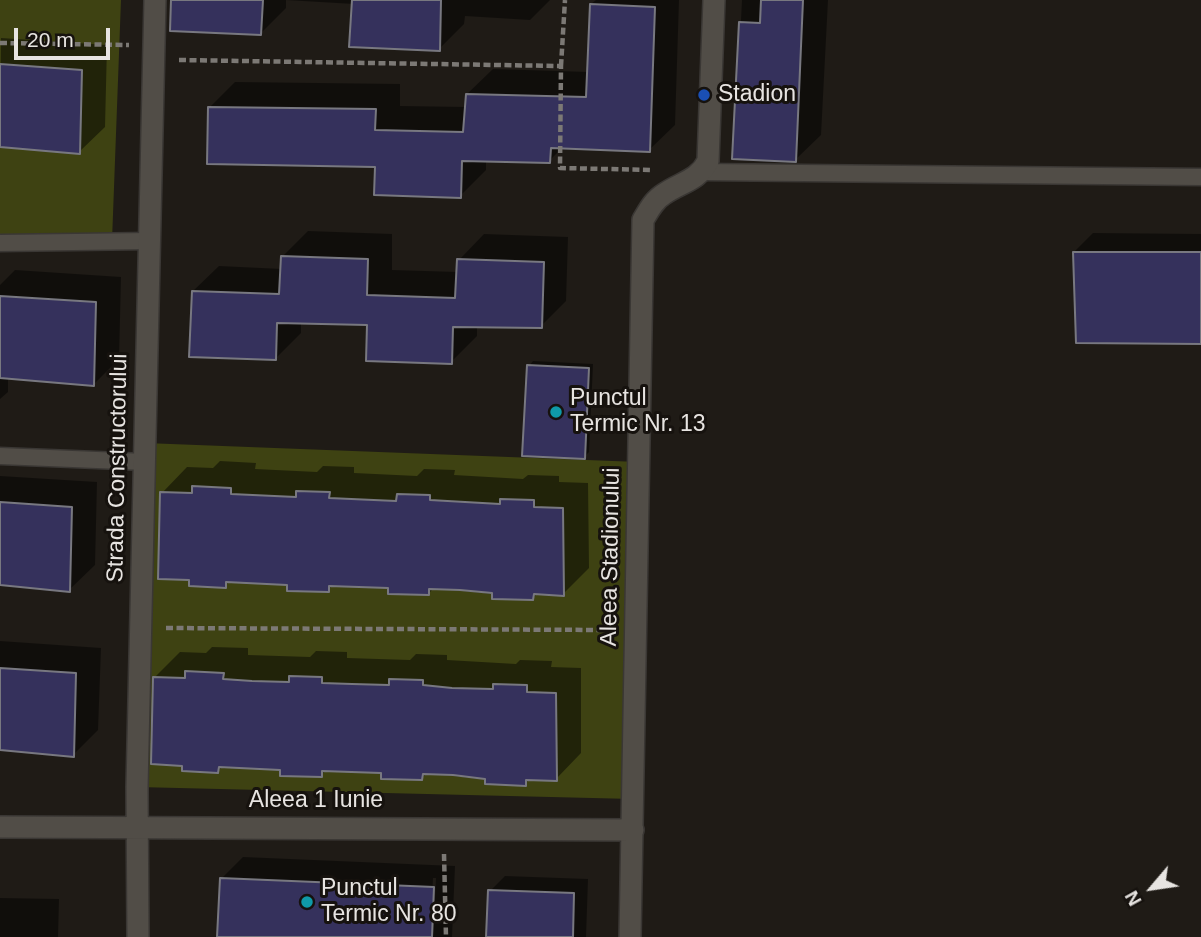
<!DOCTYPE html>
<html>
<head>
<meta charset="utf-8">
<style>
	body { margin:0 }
	#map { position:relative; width:1201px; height:937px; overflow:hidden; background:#1f1b16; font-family:Arial,sans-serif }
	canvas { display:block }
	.north { position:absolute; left:1117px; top:853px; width:70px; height:70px; -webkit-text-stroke:5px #16120e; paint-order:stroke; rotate:241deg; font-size:19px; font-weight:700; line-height:28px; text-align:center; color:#e7e4e1 }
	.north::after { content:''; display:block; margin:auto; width:24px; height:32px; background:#e7e4e1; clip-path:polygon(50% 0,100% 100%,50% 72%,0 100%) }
	.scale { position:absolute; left:14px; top:28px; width:96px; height:32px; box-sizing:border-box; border:4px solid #e7e4e1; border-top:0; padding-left:9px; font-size:21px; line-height:24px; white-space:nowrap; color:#e7e4e1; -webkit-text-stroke:5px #16120e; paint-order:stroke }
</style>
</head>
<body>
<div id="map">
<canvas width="1201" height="937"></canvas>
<div class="north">N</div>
<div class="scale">20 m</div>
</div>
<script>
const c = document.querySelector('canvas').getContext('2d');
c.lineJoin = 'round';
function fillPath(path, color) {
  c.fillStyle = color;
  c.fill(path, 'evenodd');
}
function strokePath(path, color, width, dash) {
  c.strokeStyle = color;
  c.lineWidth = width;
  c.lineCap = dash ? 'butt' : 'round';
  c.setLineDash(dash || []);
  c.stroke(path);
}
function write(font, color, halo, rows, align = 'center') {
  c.font = font + ' Arial,sans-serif';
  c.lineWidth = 6;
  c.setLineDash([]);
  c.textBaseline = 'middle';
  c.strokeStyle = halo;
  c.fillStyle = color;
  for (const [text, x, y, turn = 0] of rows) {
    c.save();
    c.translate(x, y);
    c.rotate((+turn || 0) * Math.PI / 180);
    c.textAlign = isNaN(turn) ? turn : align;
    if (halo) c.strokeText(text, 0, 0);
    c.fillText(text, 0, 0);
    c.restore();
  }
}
fillPath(new Path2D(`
	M0 0H121L112 241 0 243Z
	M145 443 639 462 633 799 137 787Z`), '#3e4212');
fillPath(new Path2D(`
	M173 0H550L530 20 465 16 464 24 439 49 354 4 286 0V8L260 34Z
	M596 0H679L675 125 649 150 563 147 549 161 486 160V170L460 196 209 108 235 82 400 84V106L467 107V94L493 69 589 72 591 4Z
	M742 0H828L821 135 795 160 734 158Z
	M1 38 107 45 105 127 79 152 0 145Z
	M308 231 392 234V270L458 272 459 260 484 234 568 237 566 301 541 326 477 325V336L451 362 368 323 301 322V333L276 358 193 291 219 266 282 269 283 256Z
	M1093 233 1201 234V342L1074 252Z
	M15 270 121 277 119 359 93 385 8 377V392L0 399V285Z
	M533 361 593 364 589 452 584 457 529 366Z
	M220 461 256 463 255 469 317 472 323 466 354 467V473L417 476 424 469 455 470 454 475 523 479 528 475 559 476V482L588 483 589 568 563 594 538 593 533 598 434 588 429 593 390 586 334 584 328 590 289 583 231 580 225 586 162 493 187 467 213 468Z
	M0 476 97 482 95 565 69 590 0 584Z
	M0 641 101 648 98 730 73 755 0 749Z
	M212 647 248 648V655L310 657 316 651 347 652V658L410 660 416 654 447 655V660L516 664 520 660 552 661 551 667 581 668V753L556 779 531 778 525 784 427 773 422 778 383 772 327 770 321 775 282 769 223 766 218 771 154 678 180 652 206 653Z
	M243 857 455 866 452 937H433L436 878H433L430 937H219L221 879Z
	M505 876 588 879 586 937H488L490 891Z
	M0 898 59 899 58 937H0Z`), '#0007');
const building = new Path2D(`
	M171 0H263L261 35 170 31Z
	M352 0H441L440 51 349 47Z
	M761 0H803L796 162 732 159 739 22 760 23Z
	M590 4 655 7 650 152 551 148 550 163 462 161 461 198 374 195 375 167 207 164 208 107 376 109 375 130 463 132 466 94 586 97Z
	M0 64 82 70 80 154 0 147Z
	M1073 252H1201V344L1076 343Z
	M281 256 368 259 367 295 455 298 457 259 544 262 542 328 453 327 452 364 366 361 367 325 277 323 276 360 189 357 192 291 279 294Z
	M0 296 96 302 94 386 0 378Z
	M527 365 589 368 585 459 522 456Z
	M192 486 231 488V494L296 497V491L330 492 329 498 396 501 397 494 430 495V500L500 504V499L534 500V507L563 508 564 596 534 594 533 600 492 599V593L460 590 429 589V595L388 594V588L359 587 329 586V592L287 591V585L226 582V588L189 586V580L158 579 160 492 192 493Z
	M0 502 72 507 70 592 0 585Z
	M0 668 76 673 74 757 0 750Z
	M185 671 224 673 223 679 252 681 289 682V676L322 677V683L352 684 389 685V679L423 680V685L452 688 493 689V684L527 685V692L556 693 557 781 526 780V786L485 784V779L453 775 423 774 422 780 381 779V773L322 771V777L280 776V770L219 767 218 773 182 771V766L151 764 153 677 185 678Z
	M220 878 434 887 432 937H217Z
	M488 890 574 893 573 937H486Z`);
fillPath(building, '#35315c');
strokePath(building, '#787880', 2);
const service = new Path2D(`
	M703 172 1201 177
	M0 243 149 241
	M0 456 145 462`);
const minor = new Path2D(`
	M0 827 633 830
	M138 937 137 787 155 0
	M630 937 643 220C649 210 654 200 664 194 681 182 698 181 708 161L714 0`);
strokePath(service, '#3a3734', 19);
strokePath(minor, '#3a3734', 24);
strokePath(new Path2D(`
	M0 43 129 45
	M179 60 561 66 560 168 653 170
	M561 66 565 0
	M166 628 609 630
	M444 854 446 937`), '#7c7975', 4.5, [7, 3.5]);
strokePath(service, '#514d47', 16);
strokePath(minor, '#514d47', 21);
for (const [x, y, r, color] of [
	[704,95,7,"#1a4fb4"],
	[556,412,7,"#0f9aa8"],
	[307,902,7,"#0f9aa8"]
]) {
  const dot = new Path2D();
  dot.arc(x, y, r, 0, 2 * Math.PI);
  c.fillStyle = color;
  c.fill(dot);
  strokePath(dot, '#16120e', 2.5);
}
write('23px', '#e7e4e1', '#16120e', [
	["Stadion",718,95],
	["Punctul",570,399],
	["Termic Nr. 13",570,425],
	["Punctul",321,889],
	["Termic Nr. 80",321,915]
], 'left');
write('23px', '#e7e4e1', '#16120e', [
	["Strada Constructorului",118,468,-89],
	["Aleea Stadionului",611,557,-89],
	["Aleea 1 Iunie",316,801]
]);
</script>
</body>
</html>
